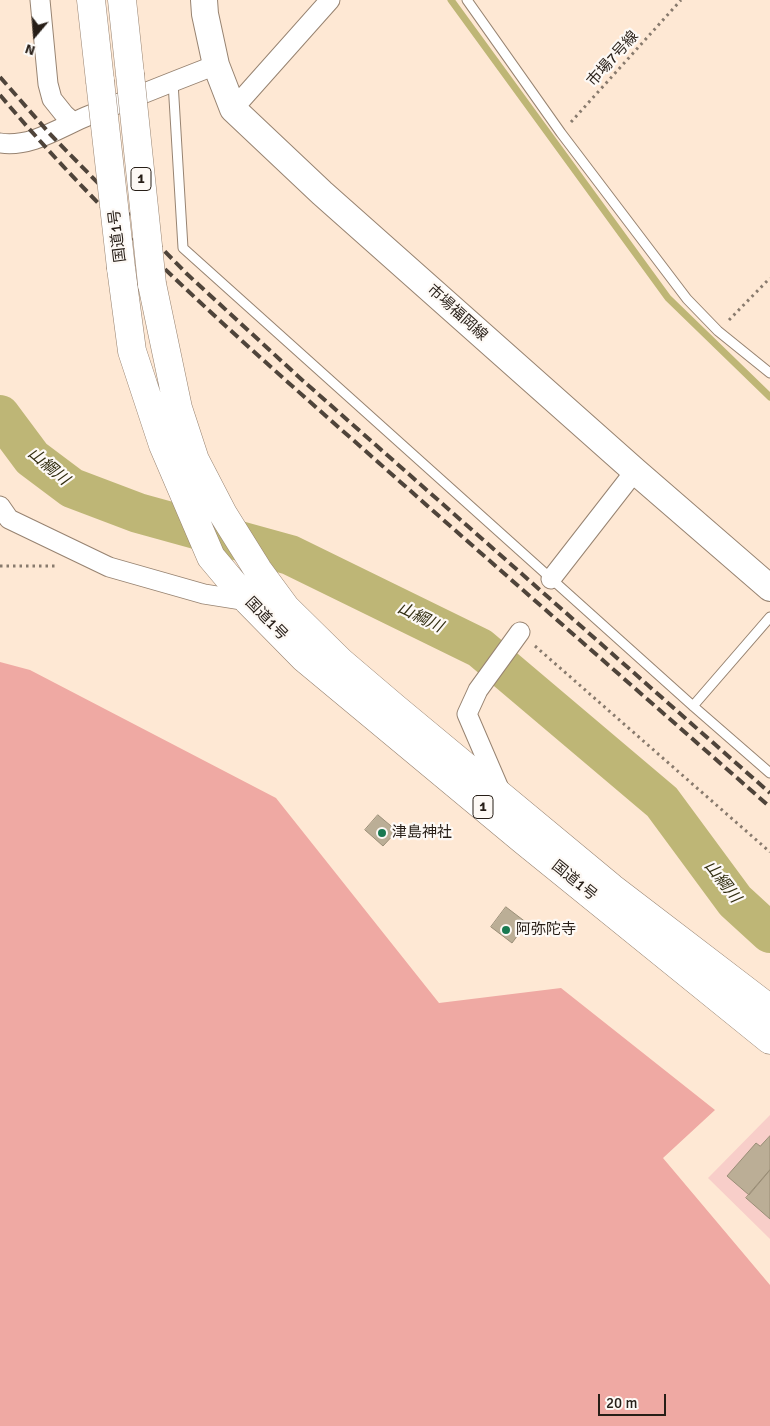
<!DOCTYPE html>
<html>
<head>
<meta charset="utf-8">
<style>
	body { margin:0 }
	#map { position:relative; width:770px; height:1426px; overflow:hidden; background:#fee8d4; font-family:Signika,sans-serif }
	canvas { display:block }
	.north { position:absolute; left:10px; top:10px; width:50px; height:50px; -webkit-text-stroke:4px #fdf9f5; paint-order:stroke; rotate:198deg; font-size:14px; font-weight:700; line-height:20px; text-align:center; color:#271e17 }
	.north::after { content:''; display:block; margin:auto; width:18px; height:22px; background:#271e17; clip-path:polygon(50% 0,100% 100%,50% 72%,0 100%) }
	.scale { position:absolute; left:598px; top:1394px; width:68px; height:22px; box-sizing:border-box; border:2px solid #271e17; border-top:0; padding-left:6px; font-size:15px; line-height:18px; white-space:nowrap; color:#271e17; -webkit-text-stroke:4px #fdf9f5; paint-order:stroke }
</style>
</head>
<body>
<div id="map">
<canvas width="770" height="1426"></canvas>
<div class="north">N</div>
<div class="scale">20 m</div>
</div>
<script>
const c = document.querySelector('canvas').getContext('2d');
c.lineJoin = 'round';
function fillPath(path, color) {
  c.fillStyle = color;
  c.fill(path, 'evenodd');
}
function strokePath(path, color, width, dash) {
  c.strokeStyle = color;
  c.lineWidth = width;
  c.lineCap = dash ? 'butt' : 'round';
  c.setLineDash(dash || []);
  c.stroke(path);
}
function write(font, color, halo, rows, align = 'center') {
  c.font = font + ' Signika,"Noto Sans JP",sans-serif';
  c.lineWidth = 4.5;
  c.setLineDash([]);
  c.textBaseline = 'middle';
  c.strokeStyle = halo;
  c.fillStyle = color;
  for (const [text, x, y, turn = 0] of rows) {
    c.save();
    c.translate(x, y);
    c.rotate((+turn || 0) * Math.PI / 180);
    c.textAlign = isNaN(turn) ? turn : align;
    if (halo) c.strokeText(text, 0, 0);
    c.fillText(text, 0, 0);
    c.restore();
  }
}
fillPath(new Path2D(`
	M770 1115V1239L708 1178Z`), '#f8cec9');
fillPath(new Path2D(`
	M0 662 30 670 276 798 439 1003 561 988 715 1110 663 1158 770 1285V1426H0Z`), '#efa9a3');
strokePath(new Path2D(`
	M451 0 668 298 770 397`), '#beb676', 7);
strokePath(new Path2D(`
	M0 415 32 458 72 488 138 513 290 555 480 648 662 802 735 901 770 933`), '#beb676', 40);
const building = new Path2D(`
	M378 815 397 831 383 846 365 830Z
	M506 907 527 923 512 943 491 927Z
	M770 1136V1170L749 1195 727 1176 756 1143 760 1146Z
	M770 1170V1219L746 1198Z`);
fillPath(building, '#bbae96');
strokePath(building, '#9a8e77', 1);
const lane = new Path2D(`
	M467 0 561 133 687 299 718 331 770 373
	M173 82 183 248 693 706 770 773
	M693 706 770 617`);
const street = new Path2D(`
	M40 0 48 84 52 99 64 114 73 122
	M233 109 330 0
	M0 143C32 148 62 126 90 115 132 98 174 81 216 65
	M0 506 9 519 109 567 204 594 248 601
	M551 579 635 471
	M501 793 467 714 478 690 520 632`);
const secondary = new Path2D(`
	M204 0 205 14 216 65 233 109 322 193 635 471 770 588`);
const highway = new Path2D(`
	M91 0 100 81
	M122 0 130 74
	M121 268 132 351 163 445 211 557 248 601 304 658 523 840 770 1040
	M152 284 178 408 195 460 223 514 258 570 286 608 341 662 395 708 612 888 770 1009`);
strokePath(lane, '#978371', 11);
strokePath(street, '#978371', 21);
strokePath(secondary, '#978371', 28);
strokePath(highway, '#978371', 29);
strokePath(new Path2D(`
	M571 122 681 0
	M729 320 770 278
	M0 566H58
	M535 646 770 852`), '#887a6d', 3, [2.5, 4]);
strokePath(lane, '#fff', 9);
strokePath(street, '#fff', 19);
strokePath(secondary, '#fff', 26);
strokePath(highway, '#fff', 28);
strokePath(new Path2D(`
	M0 77 50 134 187 274 301 379 770 793
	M0 95C111 227 241 341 370 455 503 573 637 690 770 807`), '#4f443a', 4, [10, 5]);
const highwayBridge = new Path2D(`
	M130 74 152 284
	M100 81 121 268`);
strokePath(highwayBridge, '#978371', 29, []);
strokePath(highwayBridge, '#fff', 28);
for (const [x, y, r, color] of [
	[382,833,5,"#187951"],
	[506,930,5,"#187951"]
]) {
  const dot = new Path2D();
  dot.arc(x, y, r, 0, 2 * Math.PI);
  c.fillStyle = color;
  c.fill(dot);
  strokePath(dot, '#fdf9f5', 2);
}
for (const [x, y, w] of [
	[141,179,20],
	[483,807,20]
]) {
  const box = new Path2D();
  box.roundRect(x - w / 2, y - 11.5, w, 23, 4);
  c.fillStyle = '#fdf9f5';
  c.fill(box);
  strokePath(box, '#271e17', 1);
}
write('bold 14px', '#271e17', null, [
	["1",141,179],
	["1",483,807]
]);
write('15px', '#271e17', '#fdf9f5', [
	["市場7号線",613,59,-48],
	["国道1号",118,236,-97],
	["市場福岡線",457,313,42],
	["国道1号",266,619,46],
	["国道1号",574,881,39]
]);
write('15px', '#271e17', '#fdf9f5', [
	["津島神社",392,833],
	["阿弥陀寺",516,930]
], 'left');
write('italic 16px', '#322e11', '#fdf9f5', [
	["山綱川",48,467,40],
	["山綱川",420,618,26],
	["山綱川",722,882,52]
]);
</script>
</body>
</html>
